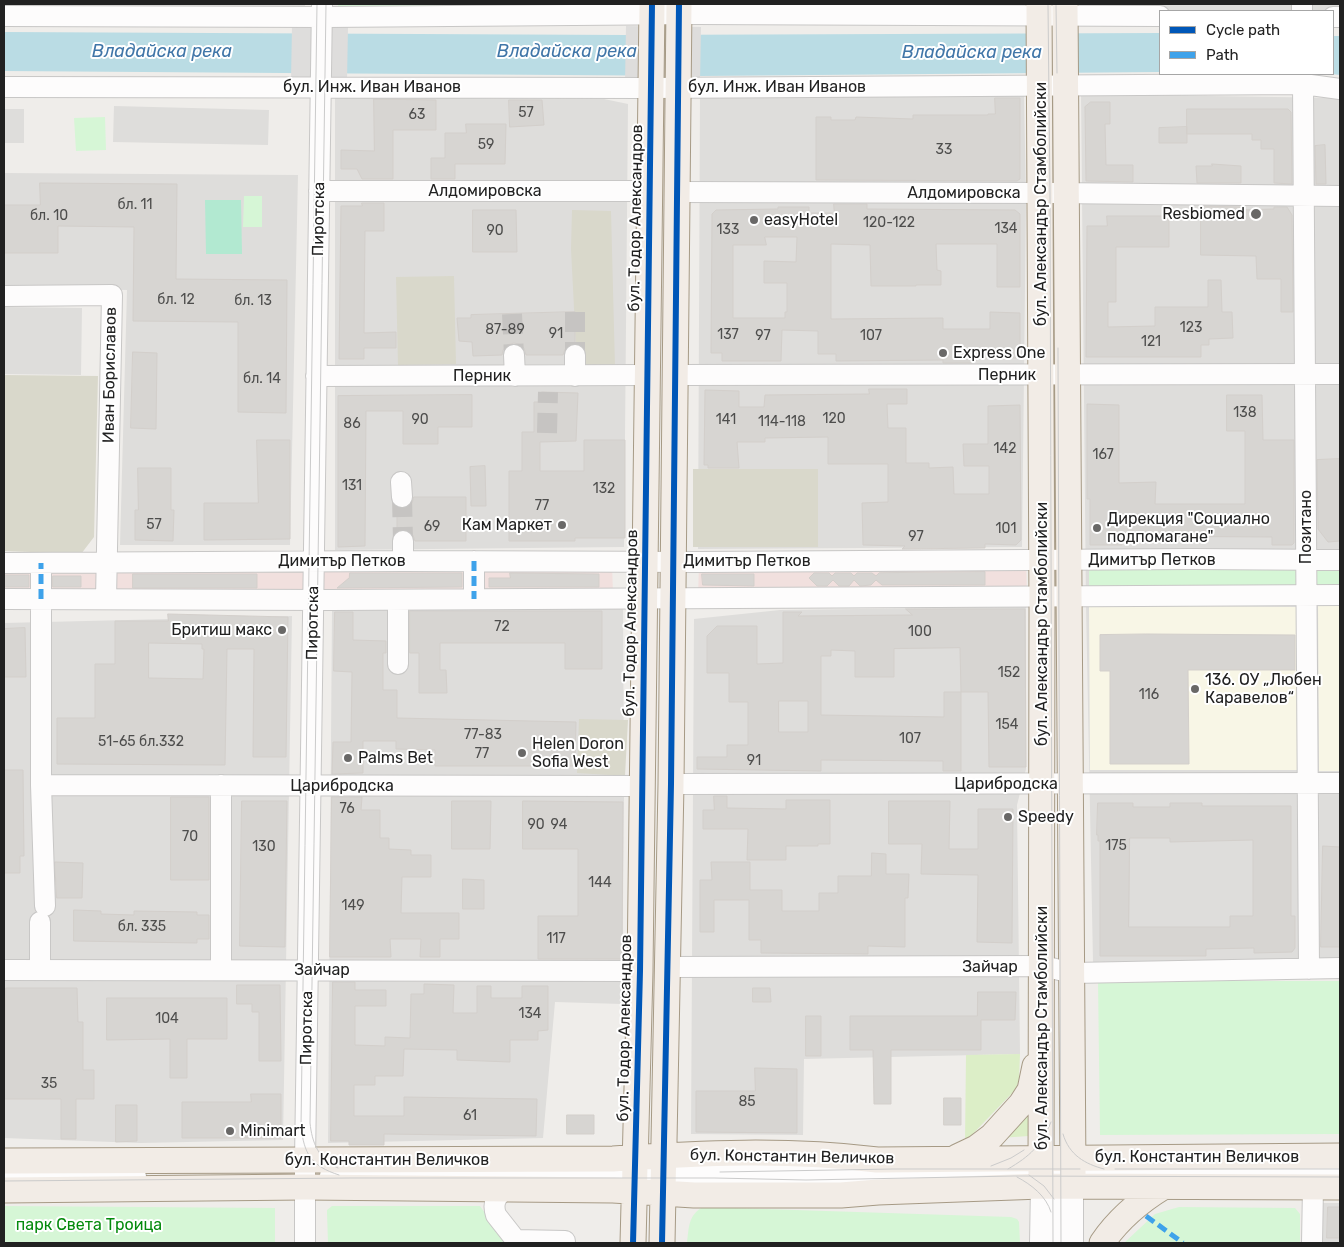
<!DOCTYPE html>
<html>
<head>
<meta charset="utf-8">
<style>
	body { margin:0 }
	#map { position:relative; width:1344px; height:1247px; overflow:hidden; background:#efedea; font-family:Rubik,sans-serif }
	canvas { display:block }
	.frame { position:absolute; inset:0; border:5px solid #212121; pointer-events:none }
	.legend { position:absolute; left:1159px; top:10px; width:175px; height:65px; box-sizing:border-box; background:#fff; border:1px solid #a6a6a6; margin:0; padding:6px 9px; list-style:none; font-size:15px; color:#212121 }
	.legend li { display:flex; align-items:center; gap:10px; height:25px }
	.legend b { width:25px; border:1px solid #a6a6a6 }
</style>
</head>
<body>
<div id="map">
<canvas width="1344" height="1247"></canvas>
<div class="frame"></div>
<ul class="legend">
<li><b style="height:6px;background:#0057b8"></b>Cycle path</li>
<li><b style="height:6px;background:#3ea2ea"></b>Path</li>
</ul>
</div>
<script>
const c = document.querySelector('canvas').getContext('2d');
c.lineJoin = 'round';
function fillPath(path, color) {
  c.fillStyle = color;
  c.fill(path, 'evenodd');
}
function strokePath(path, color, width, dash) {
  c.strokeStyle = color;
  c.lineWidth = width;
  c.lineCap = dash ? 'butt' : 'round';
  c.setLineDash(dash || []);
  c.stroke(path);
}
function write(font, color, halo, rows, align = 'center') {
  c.font = font + ' Rubik,sans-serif';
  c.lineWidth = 4;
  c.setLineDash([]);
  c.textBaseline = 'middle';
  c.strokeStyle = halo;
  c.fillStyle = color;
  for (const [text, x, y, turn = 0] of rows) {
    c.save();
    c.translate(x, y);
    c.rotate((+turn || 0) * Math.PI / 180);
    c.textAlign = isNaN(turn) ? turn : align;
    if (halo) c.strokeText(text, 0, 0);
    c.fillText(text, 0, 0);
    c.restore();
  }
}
fillPath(new Path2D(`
	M4 4H305V7H4Z
	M1074 4H1340V11L1087 12Z
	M700 94H1024L1026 200 1022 547 698 549Z
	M1081 94 1340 98V959L1093 962 1086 604Z
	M335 97 604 99 628 104 624 547 335 550Z
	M114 106 269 110 268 145 113 142Z
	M4 109H24V143H4Z
	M4 173 298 175 290 545H120L127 290 4 287Z
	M4 307 82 308 81 375 4 374Z
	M623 605 624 799 622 1004 555 1002 543 1138 328 1143 332 610Z
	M1026 607V769L1017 805 1020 1054 804 1059 803 1135 691 1134 694 619 780 610Z
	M292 616 283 1140 140 1143 4 1138V623Z
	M1319 1203H1340V1243H1319Z`), '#dedddb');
fillPath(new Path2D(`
	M1026 560 1027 597 698 599 699 562Z
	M612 564 613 594 4 596V567Z`), '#f1e0de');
fillPath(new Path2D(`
	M1318 604H1340V771H1319Z
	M1089 605 1299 607 1302 770H1090Z`), '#f8f6e6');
fillPath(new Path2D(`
	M572 210 611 211 615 367H577L571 249Z
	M454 276 456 364 398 365 396 277Z
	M4 375 98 376 94 537 81 554 4 551Z
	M693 469H818V547H693Z
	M579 719 628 720 625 776 577 773Z`), '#d9d8cb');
fillPath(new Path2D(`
	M1020 1054 1019 1080 1016 1089 965 1142 966 1055Z
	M1031 1102 1034 1130 1029 1136 999 1138Z`), '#dceec7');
fillPath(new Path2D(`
	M338 4H448V7L338 8Z
	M105 117 106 150 76 151 74 118Z
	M244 196H262V227H243Z
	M1089 560H1340V595L1089 596Z
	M1098 981H1340V1134L1100 1135Z
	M4 1206 275 1208V1243H4Z
	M332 1206H480L506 1243H328L327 1213V1210Z
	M703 1207 1011 1217 1017 1219 1019 1222 1020 1243H687C689 1228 688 1215 703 1207Z
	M1179 1207 1295 1208 1300 1214V1243H1124L1155 1214Z`), '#d6f6d6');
fillPath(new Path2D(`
	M205 200H241L242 254H206Z`), '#b2e9d1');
fillPath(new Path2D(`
	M4 32 626 35 1160 33V72L701 76 4 71Z
	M1333 36H1340V75L1331 74H1333Z`), '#badce4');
fillPath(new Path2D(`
	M292 26 348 27 347 81 291 80Z
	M626 26 701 27 700 84 625 83Z`), '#dedddc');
const building = new Path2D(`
	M995 98H1020V179L1017 181 816 180V117H831V120H855L856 117 913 119V115H988V114H995Z
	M374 99 436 100V130H393V179H362L357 169H341V150L374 151Z
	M509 100H542L544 125 510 127Z
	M1091 102H1110V124H1105L1106 165H1133V182L1086 181 1085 107Z
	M1187 109H1288L1291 112 1292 184 1274 183V149H1261V140H1252V134H1187Z
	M466 124H506L505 164H455V179H431V158H445V133H466Z
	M1187 127V143H1159V128Z
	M1325 145 1326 184H1316L1315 146Z
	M1212 164 1241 166V183H1197L1196 166H1212Z
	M40 183 177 184 176 279 287 280 286 413 238 412V322L133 321 134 227 58 226V253H4V205H40Z
	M362 203H384V231H365L364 333 396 332V348H364V359H339L341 206H362Z
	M834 204H867V209L1015 210 1020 214V287H997V244H936L937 270 941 271V285H916V286H871L870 245 831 244V319L943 318V329H990V312L1020 313V358H976V361H972V363H943V360L836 361V354H818V331L782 330 781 361H722V353H711L712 214 716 210 778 209V207H809V213H834ZM765 237H797L796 262 764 261V283H787V312H785V318H733V245H766Z
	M1201 206 1241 207V210L1274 209V207H1287L1292 215 1293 312H1281V279H1257L1256 256 1201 255Z
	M473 210H516L517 252H473Z
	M1107 216H1169V247H1116V302H1108V327L1155 326V307H1208V280H1221L1222 312H1232L1233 338 1209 339V345H1201V357H1086L1087 226H1107Z
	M575 312V343L570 345 565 349 563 355H526L524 348 519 344 514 343 507 345 503 350 502 355 473 356 472 342 459 341 457 318H471V315Z
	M133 352 157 353 156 429 131 428Z
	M869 389H907V404H887L888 428H906V463H929V468L953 467 954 494H989V466H964L963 444H988V406L1020 405 1021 540 1016 545 985 544V548L902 549 905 546 863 545 862 503 888 502V464H828V437L765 438V442H737L739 468H708V465H704L705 390 739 391V407H764L765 395 869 394Z
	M542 392 578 393 576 441 540 442V471H584V440H625V538H575V541H509V471H522V432H534V402H542Z
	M472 395V427H438V444H403V411H366L365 546 338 547V396Z
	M1227 395H1262L1263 440H1294V543L1292 545H1272V537L1122 536V545H1090V499H1087V404L1119 405V483L1156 482 1155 504H1245V431H1227Z
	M257 440H290V539L204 540V503H258Z
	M1340 459V541L1328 542 1318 529 1317 460Z
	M485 466 486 506H471L470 467Z
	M138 468H171V510H174L173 541 135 540V510H138Z
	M414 497H466V541H415L413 535 408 531 403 529 397 531V508L402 509 408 507 412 503Z
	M985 572V585H882L876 580 871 585 860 586 854 580 849 586H839L833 580 827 586H817L809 578 814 573H829L832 576 835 573H851L854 576 857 573H872L876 576 879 573Z
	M350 573H462V587L337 588 349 578Z
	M510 573 599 574V587H489V578H510Z
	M133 574H257V588H133Z
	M702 574H754V586L703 585Z
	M4 575H29V587H4Z
	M53 576H81V587H53Z
	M906 609H1025L1026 767H989L988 692H961V771H943V761L821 760V771L697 769V757H727V745H748V702H729V673H707V636L717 626H757V664L783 663V612H802L798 616 912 615ZM960 648 961 692H944V717L821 715V656H831V650L855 651V677H894V649ZM779 701H808V732H779Z
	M410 611H602V669H565V643H440V670H446L447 693H419V653H410Z
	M335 612H353V640L386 641V653H383V690H397V718L576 722 575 766H435V750L396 749V741H363V773L332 774 333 742H351L352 672 334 671Z
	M168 614 288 617 286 757H253L254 649H227L225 765 57 764V718H95V664H115V621H168ZM149 643 202 644V649H204L203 679 149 678Z
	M25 628 26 677H4V629Z
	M1146 634 1295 635V670H1188L1189 764H1110V671H1100V635Z
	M4 770H23L24 856H20V873H4Z
	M714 796H727V808L786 809V800H830V844H818V846H786V860H747L748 829H703V810H714Z
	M171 797H209V880H171Z
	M332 797H362L361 810H380V838H389V849L411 850V855H431V877H402L401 913H459V939H440V957H420L421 939H390L391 957H330Z
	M242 801H287L285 947 240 946Z
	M452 801H491L490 849H452Z
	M523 801 623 802 622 959H538V916H578V849H523Z
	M889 801H950L949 849H978V809H1013L1012 943 977 942 978 875 921 874 922 844H889Z
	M1098 803H1133V807H1170V803H1202V806H1291V916H1295V948L1292 952 1254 953V948L1206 949V956H1100V841H1098V835H1097ZM1130 838H1170V842L1253 840V916H1230V927H1129Z
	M1323 846 1340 847V947H1321Z
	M872 853 886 854V874H909L908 898H905V947L868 946V954L761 953V940H749V900H714V932H700V880H712L711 862H750V890H782V911H819V893H838V876H871Z
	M55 862 83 863 82 898H57Z
	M463 879 484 880V909H463Z
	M74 910 101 911V914L134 915V911L197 912V915H209V939H197V943L74 941Z
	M333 982H355V990H386V1006H355V1045L385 1046V1037L410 1038 411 994H424V984L454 985 453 1013H477V986H491V998H522V986H548V1030L538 1031V1040H510V1062L457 1060V1050L404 1049 403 1076H375V1085H354V1116H404V1097L537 1099 536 1136 384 1134V1145H349V1141H331Z
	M237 985H280L281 1061H259V1012H252V1004H237Z
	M6 988H77L78 1022H83V1070H94V1099H76V1139H61V1099H5Z
	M753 988H770L771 1002H753Z
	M978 992H1016L1015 1020H981V1050H891V1104H874L873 1050H850V1016H977Z
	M107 998H227V1039H187V1078H170V1039L107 1040Z
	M806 1016H821V1056H806Z
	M755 1068 797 1069V1133L696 1132V1091H755Z
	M251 1094H281V1138H182V1102H251Z
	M944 1098H961V1125H944Z
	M116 1105H137V1141L116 1142Z
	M567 1115H594V1134H567Z
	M1328 1207H1340V1238H1327Z`);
fillPath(building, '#d7d5d2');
strokePath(building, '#d3cfcb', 1);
strokePath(new Path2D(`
	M575 312V355
	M512 314 514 355
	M547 433 548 392
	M402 497 403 541`), '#c6c4c2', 20, [20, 10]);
const minor = new Path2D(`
	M1302 11V4
	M4 16 326 17 697 14 1160 16
	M1333 17H1340
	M1303 84 1309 969
	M4 87 651 88 1303 84 1340 89
	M319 191H650
	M677 192 1054 193 1340 196
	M4 296 112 295 106 599
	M514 355 515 376
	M575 355V376
	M675 375 1340 374
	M316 376 648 375
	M401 482 402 497
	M403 541V561
	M474 561V599
	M4 563 403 561 699 562 1193 559 1340 560
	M41 563V785L45 906
	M4 599 330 600 1340 595
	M398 664V600
	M671 784 1340 783
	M41 785 643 786
	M40 922V970
	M668 967 1043 966 1072 973 1340 968
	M4 970 640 971
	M221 970V785
	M330 1175 1340 1172
	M4 1177 136 1176
	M1073 1186V1243
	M508 1189C496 1194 492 1203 496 1215L518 1243
	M515 1240 565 1241
	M305 1243V1160L322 4
	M1040 1243 1041 1186
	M1056 1243 1057 1173
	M1312 1243 1313 1187`);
const major = new Path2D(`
	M1039 4 1042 610 1041 1174
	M1065 4 1073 1174
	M957 1157 976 1148 992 1136 1021 1104 1030 1090 1035 1066
	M4 1161 613 1159C700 1153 789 1149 877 1160L1340 1156
	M4 1190 305 1187 613 1190 694 1195H841L878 1192 1041 1186 1340 1187
	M633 1243 640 971 652 4
	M662 1243 671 784 679 4
	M1102 1243C1117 1221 1140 1201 1163 1187`);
strokePath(minor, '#c8c7c6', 22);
strokePath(major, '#a69a85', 27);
strokePath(minor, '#fdfcfc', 20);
strokePath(major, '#f2ece6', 25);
strokePath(new Path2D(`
	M317 4 301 1126C304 1154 311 1166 339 1175
	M326 4 310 1123C312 1142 318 1159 338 1168
	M1048 4 1050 193 1053 1243
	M1056 4 1057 73
	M1058 348 1061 1243
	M1063 1134C1069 1155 1085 1164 1104 1169
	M991 1166 1011 1158 1024 1150
	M1008 1169C1030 1156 1041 1146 1051 1122
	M1115 1169H1340
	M720 1172 892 1169H1080
	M1029 1175 1044 1186 1054 1199
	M1017 1177C1032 1185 1046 1196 1051 1212
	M4 1181 350 1178H715L806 1180 1014 1176 1340 1177`), '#cbcbcb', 1);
strokePath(new Path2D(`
	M474 561V599
	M41 599V563
	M1146 1216 1183 1243`), '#3ea2ea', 5, [10, 5]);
strokePath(new Path2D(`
	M633 1243 640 971 652 4
	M662 1243 671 784 679 4`), '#0057b8', 6);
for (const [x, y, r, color] of [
	[1256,214,6,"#696867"],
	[754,220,5,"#696867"],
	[943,353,5,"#696867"],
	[562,525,5,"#696867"],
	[1097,528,5,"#696867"],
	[282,630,5,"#696867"],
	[1195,689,5,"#696867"],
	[522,753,5,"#696867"],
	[348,758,5,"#696867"],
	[1008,817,5,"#696867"],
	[230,1131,5,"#696867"]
]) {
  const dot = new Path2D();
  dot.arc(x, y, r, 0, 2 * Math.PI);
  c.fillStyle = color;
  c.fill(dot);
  strokePath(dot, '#fff', 2);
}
write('14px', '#4e4e4d', null, [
	["57",526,113],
	["63",417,115],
	["59",486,145],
	["33",944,150],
	["бл. 11",135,205],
	["бл. 10",49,216],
	["120-122",889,223],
	["134",1006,229],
	["133",728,230],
	["90",495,231],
	["бл. 12",176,300],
	["бл. 13",253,301],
	["123",1191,328],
	["87-89",505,330],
	["91",556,334],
	["137",728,335],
	["97",763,336],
	["107",871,336],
	["121",1151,342],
	["бл. 14",262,379],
	["138",1245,413],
	["120",834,419],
	["90",420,420],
	["141",726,420],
	["114-118",782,422],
	["86",352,424],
	["142",1005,449],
	["167",1103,455],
	["131",352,486],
	["132",604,489],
	["77",542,506],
	["57",154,525],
	["69",432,527],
	["101",1006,529],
	["97",916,537],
	["72",502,627],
	["100",920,632],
	["152",1009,673],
	["116",1149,695],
	["154",1007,725],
	["77-83",483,735],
	["107",910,739],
	["51-65 бл.332",141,742],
	["77",482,754],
	["91",754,761],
	["76",347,809],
	["90",536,825],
	["94",559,825],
	["70",190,837],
	["175",1116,846],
	["130",264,847],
	["144",600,883],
	["149",353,906],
	["бл. 335",142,927],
	["117",556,939],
	["134",530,1014],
	["104",167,1019],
	["35",49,1084],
	["85",747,1102],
	["61",470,1116]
]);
write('16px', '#212121', '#fff', [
	["бул. Инж. Иван Иванов",372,87],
	["бул. Инж. Иван Иванов",777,87],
	["Алдомировска",485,191],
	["Алдомировска",964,193],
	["бул. Александър Стамболийски",1041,204,-90],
	["бул. Тодор Александров",636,218,-89],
	["Пиротска",319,219,-89],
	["Иван Бориславов",110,375,-89],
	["Перник",1007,375],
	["Перник",482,376],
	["Позитано",1306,527,-90],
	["Димитър Петков",1152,560],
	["Димитър Петков",342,561],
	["Димитър Петков",747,561],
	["Пиротска",313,623,-89],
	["бул. Тодор Александров",631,623,-89],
	["бул. Александър Стамболийски",1042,624,-90],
	["Царибродска",1006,784],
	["Царибродска",342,786],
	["Зайчар",990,967],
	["Зайчар",322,970],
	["Пиротска",307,1028,-89],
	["бул. Тодор Александров",625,1028,-89],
	["бул. Александър Стамболийски",1042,1028,-90],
	["бул. Константин Величков",792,1157,1],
	["бул. Константин Величков",1197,1157],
	["бул. Константин Величков",387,1160]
]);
write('16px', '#212121', '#fff', [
	["Resbiomed",1245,214,"right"],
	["easyHotel",764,220],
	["Express One",953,353],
	["Дирекция \"Социално",1107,519],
	["подпомагане\"",1107,537],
	["Кам Маркет",552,525,"right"],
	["Бритиш макс",272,630,"right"],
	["136. ОУ „Любен",1205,680],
	["Каравелов“",1205,698],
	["Helen Doron",532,744],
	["Sofia West",532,762],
	["Palms Bet",358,758],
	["Speedy",1018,817],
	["Minimart",240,1131]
], 'left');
write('16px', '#048a0c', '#fff', [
	["парк Света Троица",89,1225]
]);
write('italic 18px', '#4076a8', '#fff', [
	["Владайска река",162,52],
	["Владайска река",567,52],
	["Владайска река",972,53]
]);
</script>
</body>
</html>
